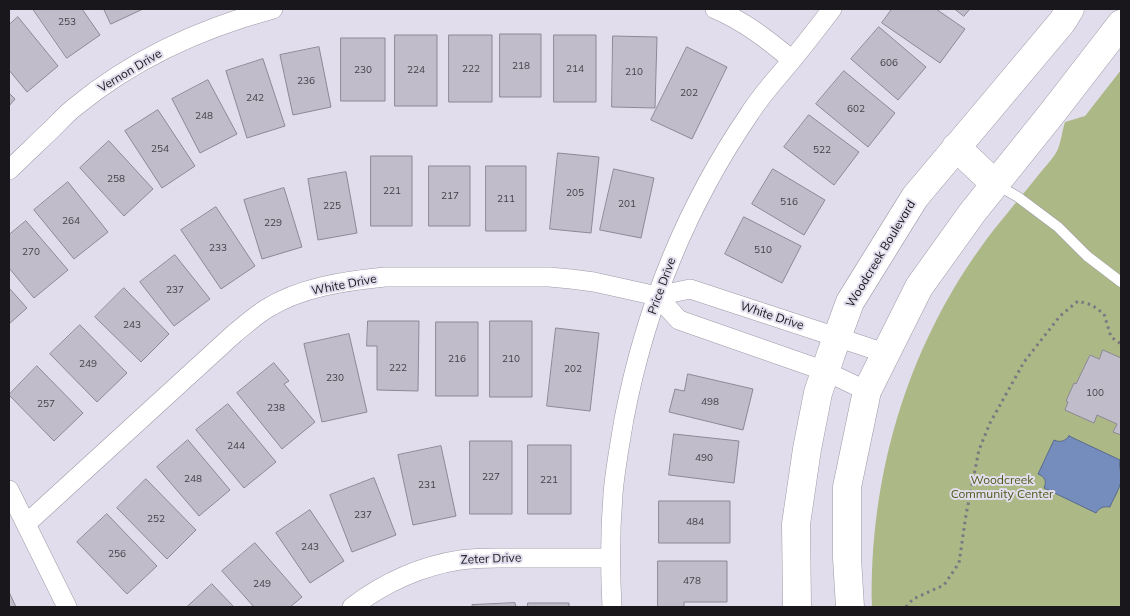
<!DOCTYPE html>
<html>
<head>
<meta charset="utf-8">
<style>
	body { margin:0 }
	#map { position:relative; width:1130px; height:616px; overflow:hidden; background:#e2ddec; font-family:Mulish,sans-serif }
	canvas { display:block }
	.frame { position:absolute; inset:0; border:10px solid #19171c; pointer-events:none }
</style>
</head>
<body>
<div id="map">
<canvas width="1130" height="616"></canvas>
<div class="frame"></div>
</div>
<script>
const c = document.querySelector('canvas').getContext('2d');
c.lineJoin = 'round';
function fillPath(path, color) {
  c.fillStyle = color;
  c.fill(path, 'evenodd');
}
function strokePath(path, color, width, dash) {
  c.strokeStyle = color;
  c.lineWidth = width;
  c.lineCap = dash ? 'butt' : 'round';
  c.setLineDash(dash || []);
  c.stroke(path);
}
function write(font, color, halo, rows, align = 'center') {
  c.font = font + ' Mulish,sans-serif';
  c.lineWidth = 4;
  c.setLineDash([]);
  c.textBaseline = 'middle';
  c.strokeStyle = halo;
  c.fillStyle = color;
  for (const [text, x, y, turn = 0] of rows) {
    c.save();
    c.translate(x, y);
    c.rotate((+turn || 0) * Math.PI / 180);
    c.textAlign = isNaN(turn) ? turn : align;
    if (halo) c.strokeText(text, 0, 0);
    c.fillText(text, 0, 0);
    c.restore();
  }
}
fillPath(new Path2D(`
	M1121 70V607H872C869 479 906 351 981 247 998 223 1018 201 1036 178 1042 170 1052 160 1057 151 1061 143 1062 131 1065 122L1085 116Z`), '#adb887');
const water = new Path2D(`
	M1069 436 1120 460C1118 467 1122 472 1121 480 1120 489 1113 499 1110 507 1103 506 1099 508 1096 513L1044 488C1047 481 1045 477 1038 474L1054 440C1061 443 1065 441 1069 436Z`);
fillPath(water, '#758dbd');
strokePath(water, '#596a8d', 1);
const building = new Path2D(`
	M33 9H82L100 35 67 58Z
	M104 9H143L111 24Z
	M892 9H936L965 29 940 63 882 23Z
	M955 9H970L964 16Z
	M18 17 58 66 27 92 9 70V25Z
	M879 27 926 67 898 100 851 59Z
	M500 34H541V97H500Z
	M395 35H437V106H395Z
	M449 35H492V102H449Z
	M554 35H596V102H554Z
	M613 36 657 37 655 108 612 107Z
	M341 38H385V101H341Z
	M319 47 331 107 293 115 280 55Z
	M687 47 727 67 692 139 651 120Z
	M263 59 285 126 247 138 226 71Z
	M844 71 895 113 868 147 816 104Z
	M208 80 237 134 200 153 172 99Z
	M9 93 15 99 9 106Z
	M158 110 195 166 162 188 125 131Z
	M809 115 859 152 834 185 784 147Z
	M109 141 153 189 124 216 80 168Z
	M558 153 599 157 591 233 550 229Z
	M371 156H412V226H371Z
	M429 166H470V226H429Z
	M486 166H526V231H486Z
	M614 169 654 178 641 238 600 230Z
	M773 169 825 200 804 235 752 204Z
	M346 172 357 233 318 240 308 179Z
	M68 182 108 232 74 259 34 210Z
	M284 188 302 247 262 259 244 200Z
	M216 207 255 266 221 289 181 230Z
	M744 217 801 246 782 283 725 254Z
	M26 221 68 270 34 298 9 268V235Z
	M175 255 210 299 174 326 140 282Z
	M9 288 27 308 9 324Z
	M124 288 169 334 141 362 95 317Z
	M368 321H419L418 391 377 390V346H367Z
	M490 321H532V397H490Z
	M436 322H478V396H436Z
	M80 325 127 373 97 402 50 354Z
	M556 328 599 333 590 411 547 406Z
	M349 334 367 412 322 422 304 344Z
	M1103 350 1121 358V435L1113 432 1117 424 1097 415 1094 423 1065 410 1068 402 1066 401 1074 383 1076 384 1090 355 1099 359Z
	M274 363 289 381 284 384 315 422 282 449 237 393Z
	M37 366 83 413 54 441 9 395Z
	M688 374 753 389 743 430 669 412 675 389 684 391Z
	M228 404 276 462 244 488 196 430Z
	M674 434 739 441 734 483 669 475Z
	M188 440 230 490 199 516 157 467Z
	M470 441H512V514H470Z
	M528 445H571V514H528Z
	M441 446 456 516 413 525 398 455Z
	M374 478 396 535 352 552 330 495Z
	M146 479 196 530 167 559 117 508Z
	M659 501H730V543H659Z
	M310 510 344 561 310 583 276 533Z
	M107 514 157 566 127 594 77 542Z
	M255 543 302 597 290 607H254L222 571Z
	M658 561H727V602H684V607H658Z
	M212 584 234 607H187Z
	M9 592 16 607H9Z
	M515 603 516 607H472V605Z
	M528 603H569V607H528Z`);
fillPath(building, '#c0bcca');
strokePath(building, '#8c8896', 1);
const lane = new Path2D(`
	M997 185 1018 197 1058 227 1087 256 1121 282`);
const street = new Path2D(`
	M715 9C744 21 768 40 792 60
	M9 170C24 156 38 142 53 128 60 121 67 113 75 107 133 59 202 28 273 9
	M657 296 679 320 825 371 867 391
	M9 490 67 607
	M26 524 235 333C245 325 255 316 266 309 301 287 345 281 385 277H549L571 279 594 282 657 296 690 289 885 353
	M352 607C384 583 421 566 460 560 479 557 499 558 518 558 549 558 580 558 611 558
	M612 607C610 570 610 531 613 494 615 469 620 444 624 419 645 309 687 205 750 113 762 94 778 77 792 60 806 43 819 26 832 9`);
const secondary = new Path2D(`
	M956 147 995 184
	M797 607 796 524 807 449 818 393 831 354 850 302 915 197 1062 22 1070 9
	M850 607 847 558V487L867 391 919 287 972 213 1053 112 1121 24`);
strokePath(lane, '#9d99a7', 11);
strokePath(street, '#9d99a7', 20);
strokePath(secondary, '#9d99a7', 29);
strokePath(new Path2D(`
	M906 607 913 599 944 585 959 563 966 515 979 450 990 423 1024 362 1060 316 1078 301 1092 305 1104 314 1111 337 1121 344`), '#7c7882', 3, [2.5, 4]);
strokePath(lane, '#fff', 10);
strokePath(street, '#fff', 19);
strokePath(secondary, '#fff', 28);
write('10px', '#434048', null, [
	["253",67,22],
	["606",889,63],
	["218",521,66],
	["222",471,69],
	["214",575,69],
	["230",363,70],
	["224",416,70],
	["210",634,72],
	["236",306,81],
	["202",689,93],
	["242",255,98],
	["602",856,109],
	["248",204,116],
	["254",160,149],
	["522",822,150],
	["258",116,179],
	["221",392,191],
	["205",575,193],
	["217",450,196],
	["211",506,199],
	["516",789,202],
	["201",627,204],
	["225",332,206],
	["264",71,221],
	["229",273,223],
	["233",218,248],
	["510",763,250],
	["270",31,252],
	["237",175,290],
	["243",132,325],
	["216",457,359],
	["210",511,359],
	["249",88,364],
	["222",398,368],
	["202",573,369],
	["230",335,378],
	["100",1095,393],
	["498",710,402],
	["257",46,404],
	["238",276,408],
	["244",236,446],
	["490",704,458],
	["227",491,477],
	["248",193,479],
	["221",549,480],
	["231",427,485],
	["237",363,515],
	["252",156,519],
	["484",695,522],
	["243",310,547],
	["256",117,554],
	["478",692,581],
	["249",262,584]
]);
write('12px', '#19171c', '#e2ddec', [
	["Vernon Drive",130,71,-31],
	["Woodcreek Boulevard",881,254,-59],
	["White Drive",344,285,-11],
	["Price Drive",662,286,-70],
	["White Drive",772,316,18],
	["Zeter Drive",491,559,-2]
]);
write('12px', '#4f5a1b', '#e2ddec', [
	["Woodcreek",1002,480],
	["Community Center",1002,494]
]);
</script>
</body>
</html>
